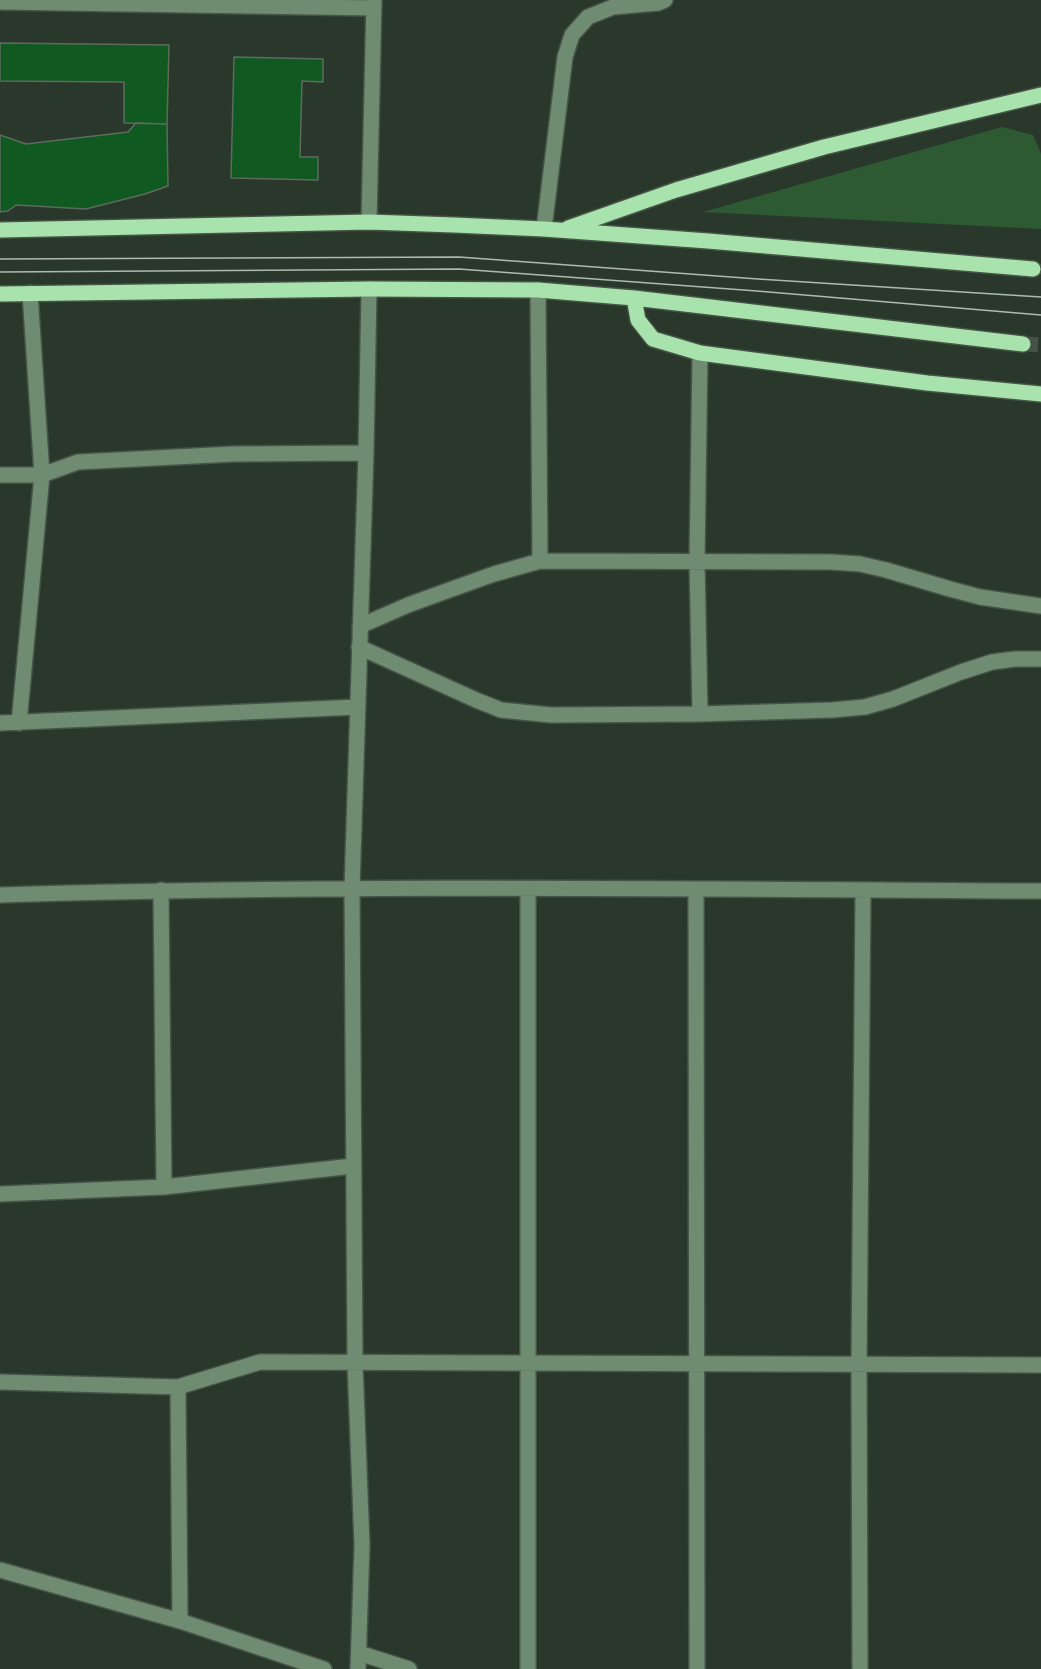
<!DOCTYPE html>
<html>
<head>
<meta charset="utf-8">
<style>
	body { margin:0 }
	canvas { display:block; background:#2a382b }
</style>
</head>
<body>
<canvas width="1041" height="1669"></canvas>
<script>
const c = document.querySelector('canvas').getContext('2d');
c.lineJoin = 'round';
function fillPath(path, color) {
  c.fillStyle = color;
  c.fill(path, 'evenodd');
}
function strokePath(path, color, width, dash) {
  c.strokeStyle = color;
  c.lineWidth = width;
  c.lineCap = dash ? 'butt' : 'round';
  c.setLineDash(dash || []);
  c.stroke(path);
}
fillPath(new Path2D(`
	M1002 127 1033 135 1041 154V229L703 212Z`), '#2d5a33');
const building = new Path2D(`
	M0 43 169 45 167 124 124 123V82L0 81Z
	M234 57 323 59V82L302 81 300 157H318V180L231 178Z
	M136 123 167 124 168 186 145 194 86 209 16 205 8 211 0 212V135L26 144 128 132Z`);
fillPath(building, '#105921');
strokePath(building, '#5d6b5e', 1.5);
strokePath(new Path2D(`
	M1023 344 1041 345`), '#455246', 15, [15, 8]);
const minor = new Path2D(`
	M0 2 374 8
	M369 222 374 0
	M544 229 565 57 572 35 588 17 613 7 658 3 665 0
	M538 290 540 561
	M0 475H42L78 462 233 454 366 453
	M360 626 408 605 452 589 494 574 540 561 831 562 860 564 886 570 950 589 980 597 1041 606
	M359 647 476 700 501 710 551 715 700 714 832 710 865 707 893 699 961 672 992 662 1015 659H1041
	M700 714 697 561 700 353
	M0 723 358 707
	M19 723 42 475 30 293
	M528 889V1669
	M161 890 164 1187
	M696 890 697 1669
	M0 895C347 884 694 889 1041 891
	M0 1194 164 1187 353 1166
	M0 1382 178 1387 260 1362 1041 1365
	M178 1387 180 1621
	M0 1570 180 1621 324 1669
	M359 1653 409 1669
	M358 1669 362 1545 355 1363 352 888 366 453 369 289
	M860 1669 859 1364 863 890`);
const major = new Path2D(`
	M568 228 676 190 824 147 1041 95
	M0 230 369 222 454 225 544 229 708 241 1033 269
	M0 294 369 289 538 290 634 298 1023 344
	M634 298 638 320 653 339 700 353 927 383 1041 394`);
strokePath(minor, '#465447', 18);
strokePath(major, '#465447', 18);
strokePath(minor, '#6f8b71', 15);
strokePath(major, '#a8e3ad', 15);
strokePath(new Path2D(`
	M0 259 459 257 758 279 1041 297
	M0 272 459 269 757 291 1041 315`), '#afb9b0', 1.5);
</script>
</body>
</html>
